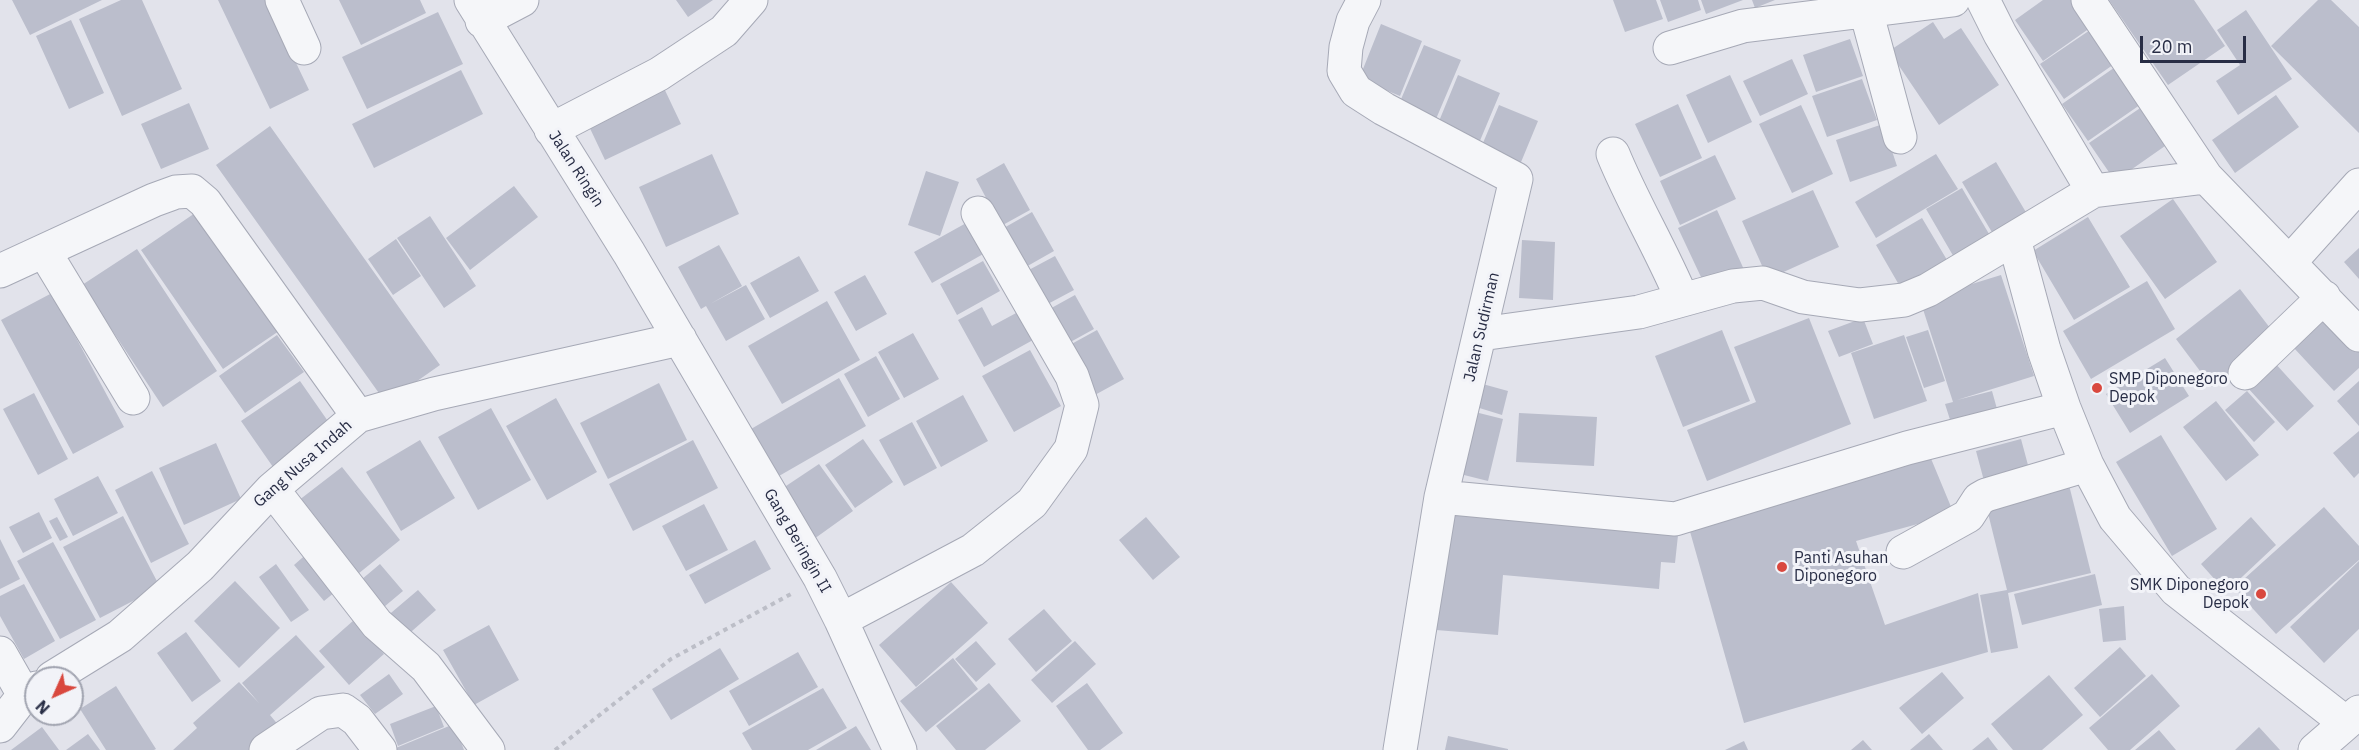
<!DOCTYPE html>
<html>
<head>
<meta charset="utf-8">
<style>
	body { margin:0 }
	#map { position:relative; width:2359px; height:750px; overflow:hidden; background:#e2e3eb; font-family:"IBM Plex Sans",sans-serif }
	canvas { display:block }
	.north { position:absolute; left:24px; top:666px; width:60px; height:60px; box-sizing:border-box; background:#f2f3f8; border:2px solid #a1a4b0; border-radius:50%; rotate:225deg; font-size:16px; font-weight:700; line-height:24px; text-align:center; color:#282d45 }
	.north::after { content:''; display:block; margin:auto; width:21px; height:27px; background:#d9483e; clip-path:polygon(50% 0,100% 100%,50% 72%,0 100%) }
	.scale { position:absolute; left:2140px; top:36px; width:106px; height:27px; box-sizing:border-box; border:3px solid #282d45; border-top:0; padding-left:8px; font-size:18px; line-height:21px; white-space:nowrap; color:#282d45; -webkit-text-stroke:4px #f2f3f8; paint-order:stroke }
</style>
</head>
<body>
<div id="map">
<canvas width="2359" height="750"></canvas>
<div class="north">N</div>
<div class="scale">20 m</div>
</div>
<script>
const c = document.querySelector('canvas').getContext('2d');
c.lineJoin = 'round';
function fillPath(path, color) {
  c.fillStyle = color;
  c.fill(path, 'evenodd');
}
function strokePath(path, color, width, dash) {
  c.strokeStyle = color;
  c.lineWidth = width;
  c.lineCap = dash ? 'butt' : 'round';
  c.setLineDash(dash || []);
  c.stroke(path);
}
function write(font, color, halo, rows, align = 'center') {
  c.font = font + ' "IBM Plex Sans",sans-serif';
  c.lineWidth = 6;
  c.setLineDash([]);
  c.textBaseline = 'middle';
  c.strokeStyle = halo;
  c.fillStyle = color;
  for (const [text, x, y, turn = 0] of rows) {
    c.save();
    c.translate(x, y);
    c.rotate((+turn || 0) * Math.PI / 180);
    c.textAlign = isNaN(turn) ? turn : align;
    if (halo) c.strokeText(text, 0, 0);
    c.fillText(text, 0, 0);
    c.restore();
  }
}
fillPath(new Path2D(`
	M12 0H102L30 35Z
	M121 0H142L182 89 122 116 79 19Z
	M218 0H266L309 90 270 109Z
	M339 0H420L426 13 361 45Z
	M676 0H713L688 17Z
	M1613 0H1656L1663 19 1625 32Z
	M1660 0H1698L1701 10 1668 22Z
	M1701 0H1743L1706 14Z
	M1752 0H1775L1755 8Z
	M2043 0H2071L2090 28 2043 61 2015 20Z
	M2109 0H2194L2225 46 2168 85Z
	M2318 0H2331L2359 27V133L2271 46Z
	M2246 10 2292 79 2238 115 2216 81 2240 65 2217 30Z
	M438 12 463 64 367 109 342 57Z
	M71 20 104 93 69 109 36 36Z
	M1933 22 1944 39 1961 28 1999 85 1939 125 1889 51Z
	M1381 24 1422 41 1400 96 1359 79Z
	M2096 26 2120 60 2064 99 2040 64Z
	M1850 39 1863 76 1816 92 1803 55Z
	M1424 45 1461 60 1436 119 1399 104Z
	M1792 59 1808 94 1760 116 1743 81Z
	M2121 63 2147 100 2088 141 2062 104Z
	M461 70 483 114 374 168 352 124Z
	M1458 75 1500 93 1479 143 1437 126Z
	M1730 75 1752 122 1708 143 1686 95Z
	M1862 79 1877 120 1827 137 1812 96Z
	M662 84 681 124 605 160 586 120Z
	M2276 95 2299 127 2235 173 2212 140Z
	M2149 102 2175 139 2115 181 2089 143Z
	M189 103 209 149 161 169 141 124Z
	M1678 104 1702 158 1660 177 1635 124Z
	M1499 105 1538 121 1519 167 1480 150Z
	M1801 105 1833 174 1792 193 1759 124Z
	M1883 124 1897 166 1850 182 1836 140Z
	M270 126 440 365 386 403 216 165Z
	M712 154 739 214 666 247 639 187Z
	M1936 154 1958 189 1876 238 1855 202Z
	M1715 155 1736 199 1680 225 1660 181Z
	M1996 162 2027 214 1993 234 1962 182Z
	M1004 163 1030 210 1001 226 976 179Z
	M926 171 959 182 940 236 908 225Z
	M514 186 538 217 470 270 446 238Z
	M1962 188 1992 239 1955 259 1926 209Z
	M1813 190 1839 247 1768 279 1742 221Z
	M2173 199 2217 262 2165 299 2120 236Z
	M1717 210 1746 274 1708 292 1678 228Z
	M198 211 279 331 223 369 141 250Z
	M1032 212 1054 251 1024 268 1002 229Z
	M430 216 476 286 444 308 397 238Z
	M2088 217 2130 287 2074 320 2033 251Z
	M1922 218 1953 270 1906 297 1876 245Z
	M968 222 985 253 932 283 914 252Z
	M396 239 421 276 393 295 368 259Z
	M1522 240 1555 242 1553 300 1519 298Z
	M719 245 742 286 710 304 746 285 765 319 726 341 706 306 701 309 678 267Z
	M2359 248V279L2344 262Z
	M137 249 217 371 163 407 82 285Z
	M799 256 819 291 770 318 750 283Z
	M1055 256 1074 290 1044 306 1025 272Z
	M983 261 1000 291 957 315 940 284Z
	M865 275 887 314 856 331 834 292Z
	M2001 275 2034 376 1957 400 1992 391 1999 416 1953 429 1945 404 1953 402 1920 300Z
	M2147 281 2175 329 2091 379 2063 331Z
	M2240 289 2277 337 2212 387 2176 339Z
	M52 293 124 427 73 454 1 320Z
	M1075 295 1094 329 1065 345 1046 311Z
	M827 301 860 360 782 404 748 346Z
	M982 307 992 326 1018 312 1033 340 984 367 958 320Z
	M2331 311 2359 342V368L2334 391 2293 347Z
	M1809 318 1851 424 1707 481 1687 430 1756 402 1734 347Z
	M1863 318 1873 344 1839 357 1828 331Z
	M1097 330 1124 379 1093 396 1066 347Z
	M1722 330 1750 401 1683 427 1655 356Z
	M1928 330 1945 381 1924 388 1906 337Z
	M913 333 939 379 904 398 878 352Z
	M277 335 304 372 245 413 219 376Z
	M1904 335 1927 401 1874 419 1851 353Z
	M1030 350 1061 406 1014 432 982 376Z
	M876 356 900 399 868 417 844 374Z
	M2165 358 2189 396 2130 433 2106 394Z
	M2274 362 2314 406 2287 431 2247 387Z
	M839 378 866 426 779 476 751 429Z
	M300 381 332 427 273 467 241 421Z
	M2359 381V426L2337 401Z
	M659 383 687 440 608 479 580 423Z
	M1479 383 1508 391 1502 415 1473 406Z
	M2247 391 2275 422 2254 442 2225 410Z
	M34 393 68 459 38 475 3 409Z
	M963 395 988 441 941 467 916 421Z
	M556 398 597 472 547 500 506 426Z
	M2216 401 2259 455 2226 481 2183 427Z
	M491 408 531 480 478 510 438 437Z
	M1471 411 1503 419 1488 481 1456 473Z
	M1519 413 1597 417 1594 466 1516 462Z
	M912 422 937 468 904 486 879 440Z
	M2359 431V473L2354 478 2333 453Z
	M2161 435 2217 529 2172 556 2116 462Z
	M863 439 893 482 855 508 825 465Z
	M2021 439 2032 480 1987 492 1976 451Z
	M420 440 455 498 401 531 366 472Z
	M693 440 718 488 633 531 609 484Z
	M216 443 241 499 184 525 159 468Z
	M1927 449 1954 514 1856 541 1885 625 1978 593 1988 652 1744 723 1689 528Z
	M819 464 853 511 814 539 780 490Z
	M342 467 400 540 353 578 294 504Z
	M152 471 189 544 151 563 115 490Z
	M98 476 118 513 73 536 54 499Z
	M2067 477 2091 573 2008 593 2018 648 1991 653 1980 595 2007 590 1984 497Z
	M704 504 728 550 686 571 662 526Z
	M1447 506 1679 526 1675 563 1661 562 1659 589 1503 575 1498 635 1436 630Z
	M2324 507 2359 546V560L2276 634 2234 588Z
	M39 512 52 538 23 553 9 527Z
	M123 516 160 587 100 618 63 547Z
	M57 517 68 537 60 541 49 521Z
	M1146 517 1180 557 1153 580 1119 540Z
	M2251 517 2276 545 2226 592 2201 564Z
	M0 539 20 579 0 589Z
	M755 540 771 569 705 604 689 575Z
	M53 542 96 620 60 639 17 561Z
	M310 551 340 588 324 601 294 565Z
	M2359 561V629L2324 663 2290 627Z
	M276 564 309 610 291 622 259 577Z
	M380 564 403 591 378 612 355 585Z
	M2095 574 2102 605 2022 625 2014 594Z
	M235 581 280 628 239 668 194 621Z
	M951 582 988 623 916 687 879 645Z
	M24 584 55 641 24 659 0 616V596Z
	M418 590 436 610 404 638 385 618Z
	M2124 606 2126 640 2103 642 2099 609Z
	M1044 609 1072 641 1036 672 1008 639Z
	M354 620 384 654 349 685 319 651Z
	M489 625 519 680 474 705 443 650Z
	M186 632 221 681 192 702 157 653Z
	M296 635 325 667 270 715 280 727 254 750H173L197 728 193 723 239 682 259 703 242 683Z
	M976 641 996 664 976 682 955 659Z
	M1075 641 1096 664 1052 703 1031 680Z
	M2120 647 2146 676 2100 717 2074 688Z
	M720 648 739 679 671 720 652 689Z
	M798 652 818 687 749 726 729 691Z
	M953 658 978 689 926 732 900 701Z
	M1942 672 1964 698 1922 734 1899 708Z
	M389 674 403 694 375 714 360 695Z
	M2152 674 2180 706 2130 750H2108L2089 728Z
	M2049 675 2083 715 2042 750H2013L1991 724Z
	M989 683 1021 721 985 750H956L936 726Z
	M1087 683 1123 733 1100 750H1088L1056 706Z
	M116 686 156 749 154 750H106L80 709Z
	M823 688 847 728 808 750H752L742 733Z
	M436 706 444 727 398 746 390 724Z
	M454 724 464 750H391Z
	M856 726 871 750H816Z
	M42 727 59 750H11Z
	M2259 727 2280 750H2235Z
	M2159 730 2176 750H2135Z
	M88 734 100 750H66Z
	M1929 734 1943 750H1910Z
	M1448 736 1508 749V750H1445Z
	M1988 737 1998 750H1972Z
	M1863 740 1872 750H1851Z
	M1744 741 1748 750H1725Z`), '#bbbecc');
const minor = new Path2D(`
	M282 0 304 48
	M471 0 629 253 820 578 841 620 900 750
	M1364 0 1353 21 1346 47 1344 71 1356 91 1384 109 1516 179 1441 497 1400 750
	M1983 0 2000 34 2093 191
	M2088 0 2206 177 2359 335
	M1866 11 1900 137
	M482 21 522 0
	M1670 48 1743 26 1953 0
	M551 130 659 74 724 31 751 0
	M1613 154C1633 203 1661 249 1682 299
	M2014 239 2044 350 2064 408 2087 465 2115 518 2176 590 2346 723
	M44 251 133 398
	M2289 263 2359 185
	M0 271 154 200 176 192 192 191 205 202 358 416
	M1481 334 1639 312 1733 286 1763 283 1803 297 1860 305 1904 300 1928 290 2093 191 2206 177
	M2245 373 2324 297
	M272 489 377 624 426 667 488 750
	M1441 497 1675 519 1907 448 2064 408
	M1903 552 1968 516 1979 499 1986 495 2087 465
	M841 620 973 550 1032 503 1071 449 1082 405 1072 376 978 213
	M0 653 24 695
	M52 678 120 636 200 566 272 489 358 416 434 394 680 339
	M0 726 24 695 36 688
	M266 750 321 713 343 710 357 720 380 750
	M2315 750 2359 712`);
strokePath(minor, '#a6a9b6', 35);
strokePath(new Path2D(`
	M555 750 671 659 791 594`), '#bcbec7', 4, [4.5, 4.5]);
strokePath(minor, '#f5f6f9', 33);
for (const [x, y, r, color] of [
	[2097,388,6,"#d9483e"],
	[1782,567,6,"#d9483e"],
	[2261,594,6,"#d9483e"]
]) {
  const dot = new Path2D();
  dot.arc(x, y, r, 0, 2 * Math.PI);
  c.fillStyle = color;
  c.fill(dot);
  strokePath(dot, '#f2f3f8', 2);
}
write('16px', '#282d45', '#f2f3f8', [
	["Jalan Ringin",576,169,57],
	["Jalan Sudirman",1482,327,-77],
	["Gang Nusa Indah",303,464,-41],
	["Gang Beringin II",797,541,60]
]);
write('16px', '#282d45', '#f2f3f8', [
	["SMP Diponegoro",2109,379],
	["Depok",2109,397],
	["Panti Asuhan",1794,558],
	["Diponegoro",1794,576],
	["SMK Diponegoro",2249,585,"right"],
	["Depok",2249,603,"right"]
], 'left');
</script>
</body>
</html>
